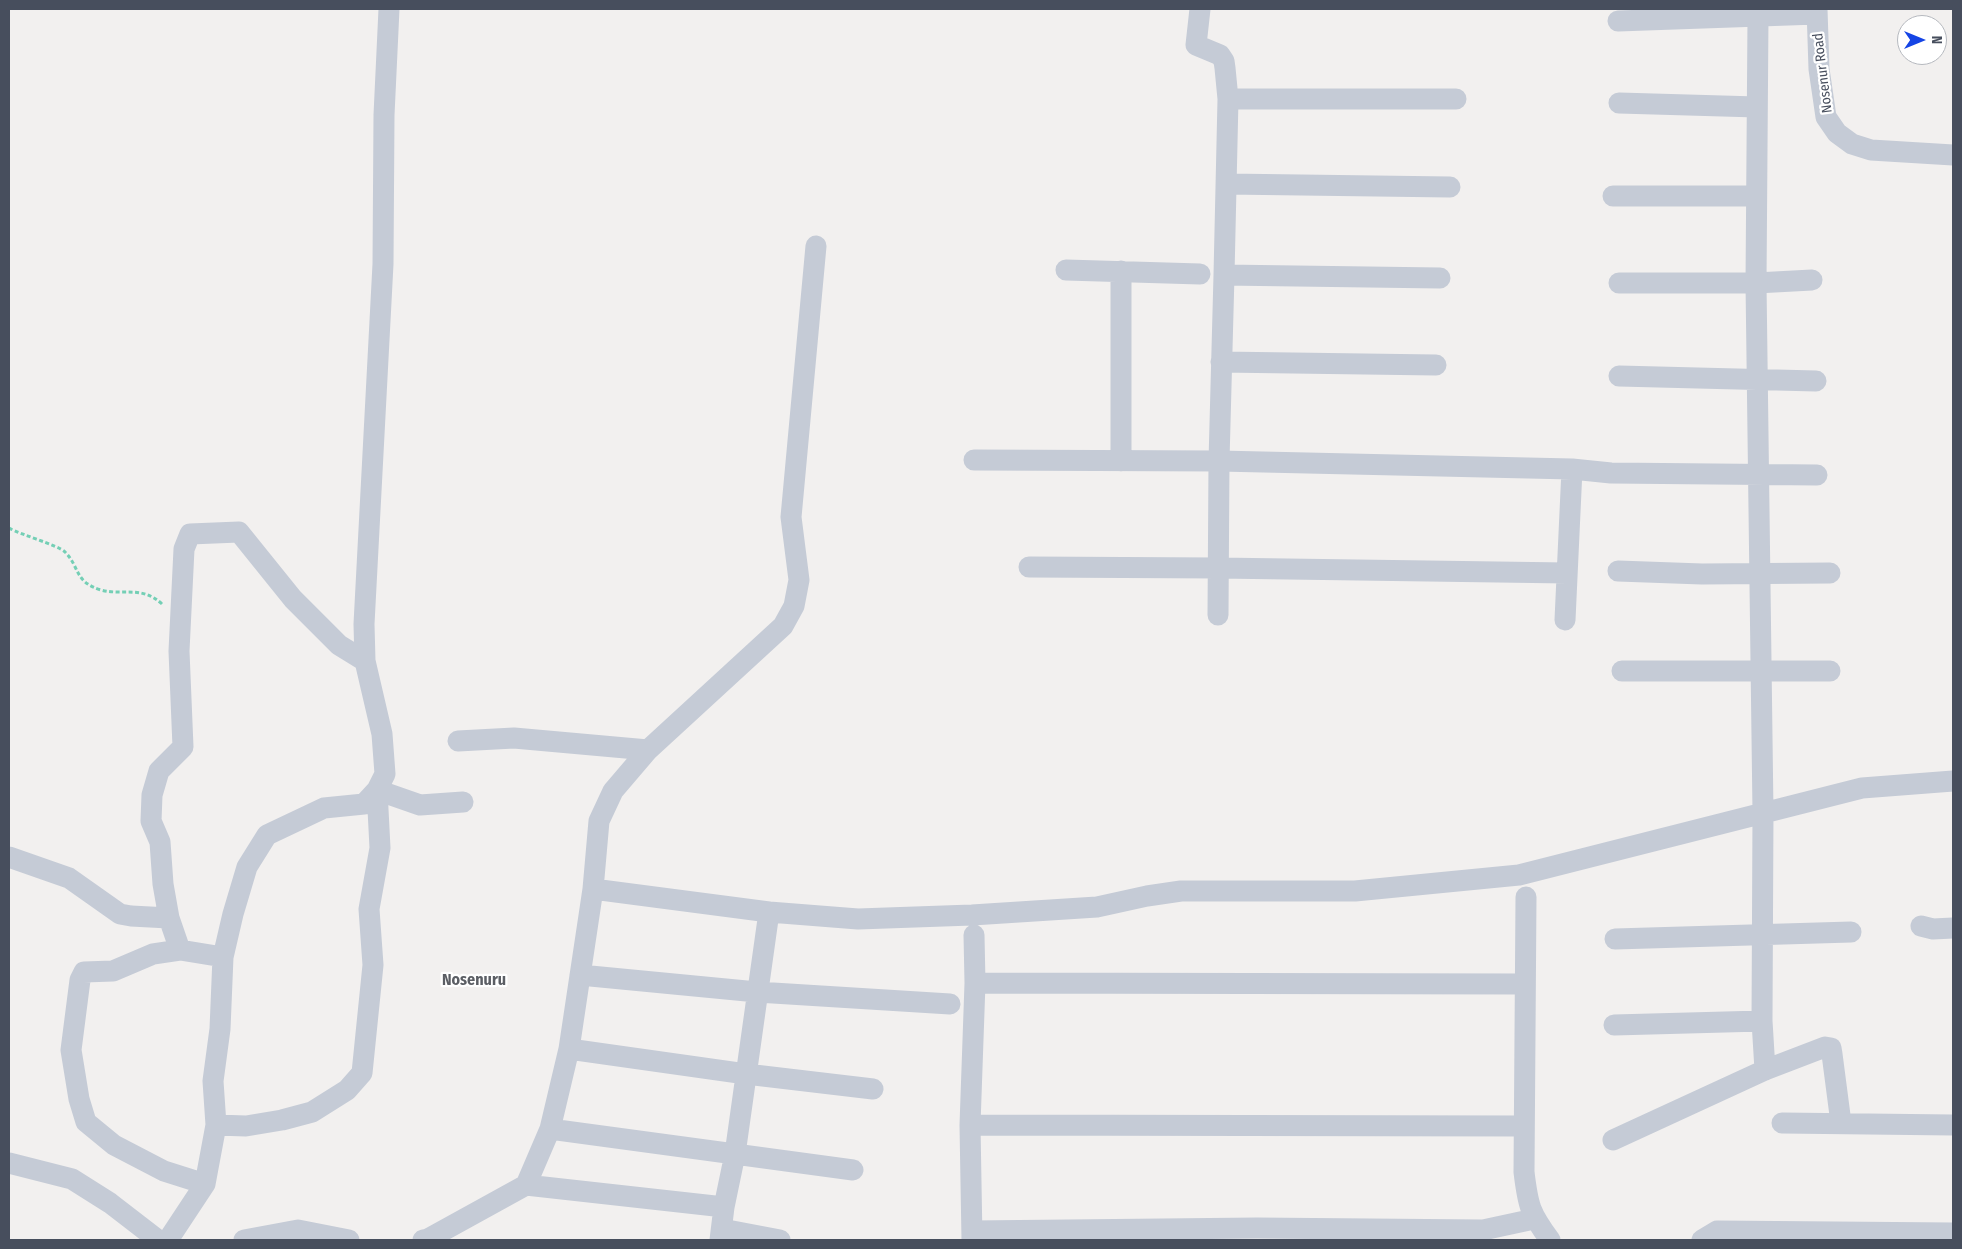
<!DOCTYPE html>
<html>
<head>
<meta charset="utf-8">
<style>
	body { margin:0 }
	#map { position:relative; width:1962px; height:1249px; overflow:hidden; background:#f2f0ef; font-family:"Fira Sans Condensed",sans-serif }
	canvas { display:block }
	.frame { position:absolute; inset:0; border:10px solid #474e5d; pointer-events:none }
	.north { position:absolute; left:1897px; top:15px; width:50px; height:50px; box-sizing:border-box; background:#fff; border:1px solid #b5b8be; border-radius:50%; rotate:90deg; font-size:14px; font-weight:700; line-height:20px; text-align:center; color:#474e5d }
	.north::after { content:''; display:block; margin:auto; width:18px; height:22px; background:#1544e5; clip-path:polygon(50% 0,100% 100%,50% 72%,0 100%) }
</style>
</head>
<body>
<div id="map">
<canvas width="1962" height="1249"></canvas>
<div class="frame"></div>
<div class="north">N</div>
</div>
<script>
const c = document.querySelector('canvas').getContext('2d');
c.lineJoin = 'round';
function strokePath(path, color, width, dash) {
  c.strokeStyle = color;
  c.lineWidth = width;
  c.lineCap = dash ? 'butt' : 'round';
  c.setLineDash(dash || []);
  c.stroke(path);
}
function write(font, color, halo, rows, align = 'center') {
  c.font = font + ' "Fira Sans Condensed",sans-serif';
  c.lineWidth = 4.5;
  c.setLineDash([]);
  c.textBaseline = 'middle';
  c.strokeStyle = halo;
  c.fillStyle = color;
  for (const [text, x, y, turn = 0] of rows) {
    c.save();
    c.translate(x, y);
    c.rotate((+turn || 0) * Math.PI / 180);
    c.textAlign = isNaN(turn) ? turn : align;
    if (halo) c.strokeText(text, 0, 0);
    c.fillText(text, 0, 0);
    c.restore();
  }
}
strokePath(new Path2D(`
	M9 528C21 535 58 545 65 552 80 567 74 582 101 590 124 596 141 585 162 604`), '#74cfb5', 3, [4, 2.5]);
strokePath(new Path2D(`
	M1200 9 1196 45 1220 55 1224 61 1225 68 1228 99 1224 275
	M1817 9 1819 69 1826 117 1837 133 1852 144 1871 150 1953 155
	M1758 17 1756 283 1763 812 1762 1021 1765 1070
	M1618 21 1817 14
	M1228 99H1456
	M1619 103 1757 107
	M1227 184 1450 187
	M1613 196H1756
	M1066 270 1200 274
	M1121 271V461
	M1619 283H1756L1812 280
	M1221 362 1436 365
	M1619 376 1816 381
	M974 460 1219 461 1572 469 1611 473 1817 475
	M1029 567 1218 568 1567 573
	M1618 571 1702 574 1830 573
	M1218 615 1219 461 1224 275 1440 278
	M1565 620 1572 469
	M1622 671H1830
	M458 741 514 738 648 750
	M9 857 69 878 120 914 131 916 169 918
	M593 889 769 912 858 919 972 915 1097 907 1147 896 1181 891H1355L1519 875 1862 788 1953 781
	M1526 897 1524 1172C1528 1206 1530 1213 1550 1240
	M1921 926 1933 929 1953 928
	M1615 939 1851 932
	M180 950 153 954 113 971 84 972 80 980 71 1050 79 1099 86 1122 114 1145 164 1171 205 1184
	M223 957 180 950 169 918 163 884 160 842 151 821 152 795 159 771 183 747 179 651 184 549 190 534 239 532 293 599 339 645 365 661
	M580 975 757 992 950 1004
	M975 983 1524 984
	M1614 1025 1762 1021
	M569 1049 746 1074 873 1089
	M1782 1123 1953 1125
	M216 1125 246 1126 282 1120 312 1112 347 1090 362 1073 373 965 369 909 380 848 377 790 420 805 463 802
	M970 1125 1524 1126
	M550 1129 853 1170
	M1613 1140 1765 1070 1825 1047 1831 1048 1832 1054 1841 1123
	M9 1163 72 1179 110 1203 158 1240
	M526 1185 724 1207
	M722 1229 780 1240
	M972 1231 1257 1228 1483 1230 1534 1219
	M168 1240 205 1184 216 1125 213 1081 220 1029 223 957 233 914 247 867 267 835 324 808 364 804 377 790 385 774 382 734 365 661 364 624 383 264 384 115 389 9
	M244 1240 298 1230 349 1240
	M423 1240 428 1239 526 1185 550 1129 569 1049 593 889 599 821 613 791 648 750 783 626 794 606 799 580 791 517 816 246
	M720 1240 724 1207 735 1154 769 912
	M972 1240 970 1125 975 983 974 935
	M1702 1240 1717 1231 1953 1233`), '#c5cbd6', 21);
write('14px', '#474e5d', '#fff', [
	["Nosenur Road",1823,73,-97]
]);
write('bold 16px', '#5b5e64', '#fff', [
	["Nosenuru",474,981]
]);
</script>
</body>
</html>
